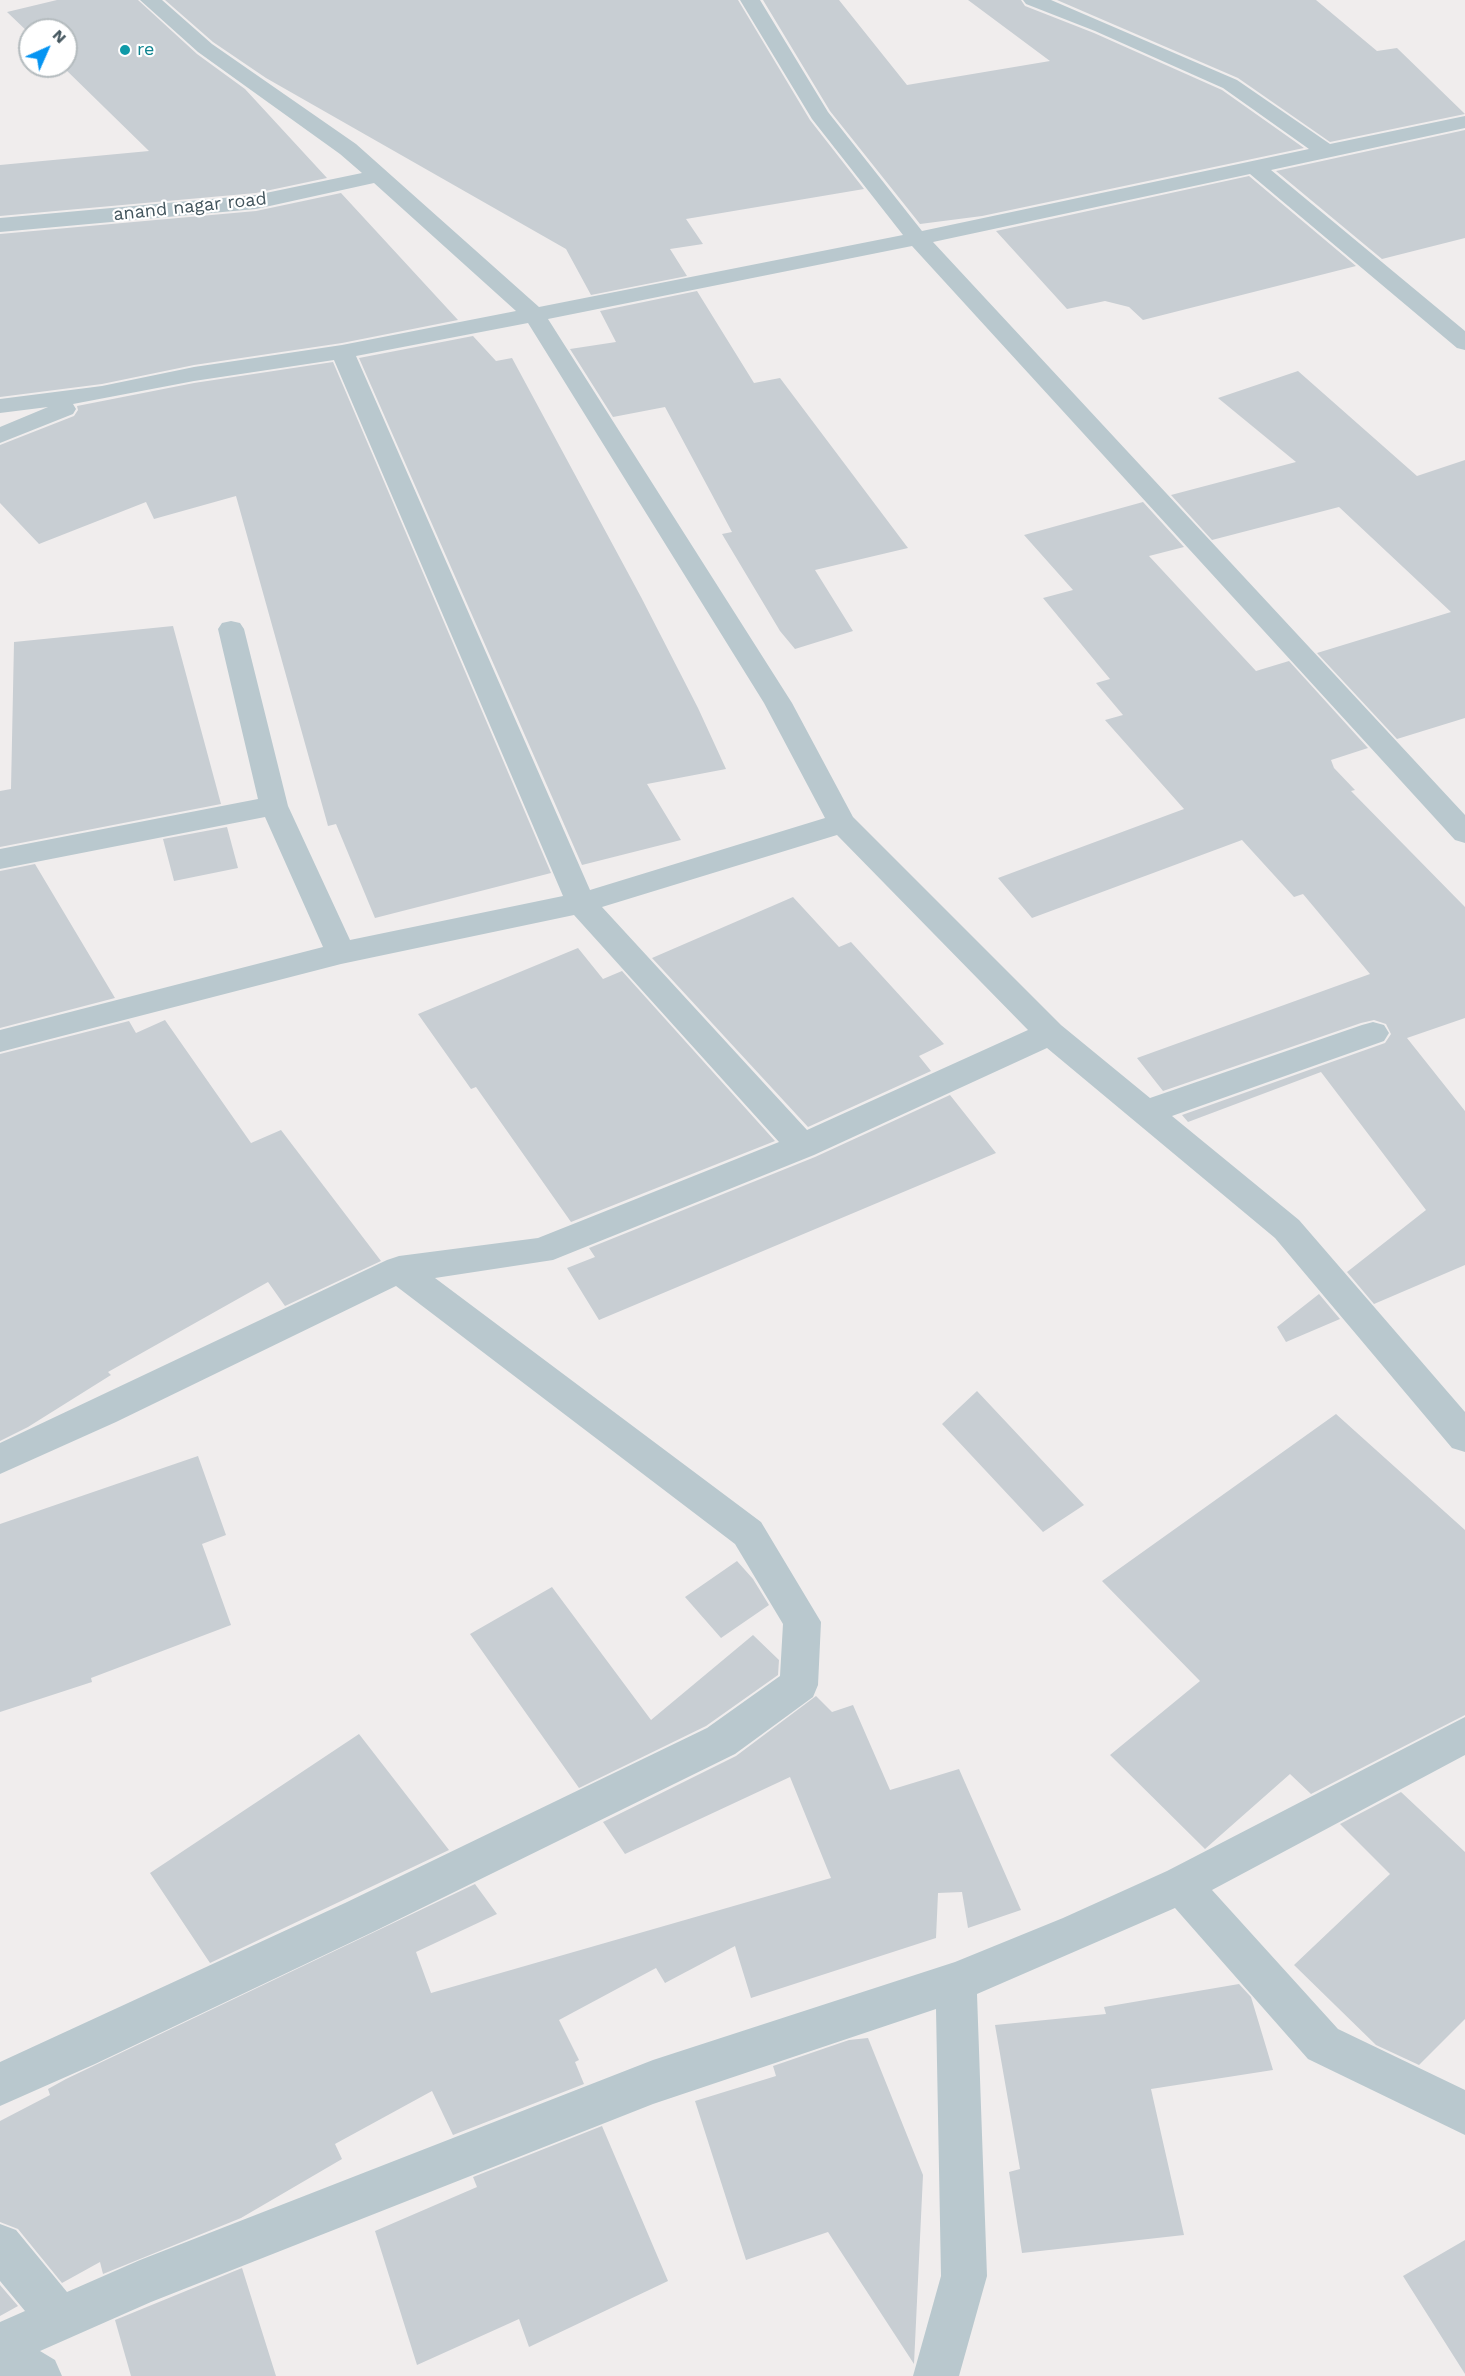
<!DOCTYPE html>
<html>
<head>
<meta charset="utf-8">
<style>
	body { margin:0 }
	#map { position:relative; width:1465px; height:2376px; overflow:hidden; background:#f0eded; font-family:"Work Sans",sans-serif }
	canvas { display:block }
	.north { position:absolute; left:18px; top:18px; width:60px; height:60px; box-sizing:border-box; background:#fff; border:2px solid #b4bbbe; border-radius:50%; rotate:45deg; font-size:16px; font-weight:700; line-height:24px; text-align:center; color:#43555d }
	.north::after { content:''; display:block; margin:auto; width:21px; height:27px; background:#0594f2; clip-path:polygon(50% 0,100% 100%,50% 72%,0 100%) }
</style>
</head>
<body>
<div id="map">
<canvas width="1465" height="2376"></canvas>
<div class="north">N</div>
</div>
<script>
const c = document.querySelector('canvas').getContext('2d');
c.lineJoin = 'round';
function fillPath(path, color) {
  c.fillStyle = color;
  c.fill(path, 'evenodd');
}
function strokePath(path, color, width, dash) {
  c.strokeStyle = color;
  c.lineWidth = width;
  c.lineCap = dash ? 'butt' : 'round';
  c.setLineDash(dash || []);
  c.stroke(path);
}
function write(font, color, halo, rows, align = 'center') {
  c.font = font + ' "Work Sans",sans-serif';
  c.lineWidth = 4.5;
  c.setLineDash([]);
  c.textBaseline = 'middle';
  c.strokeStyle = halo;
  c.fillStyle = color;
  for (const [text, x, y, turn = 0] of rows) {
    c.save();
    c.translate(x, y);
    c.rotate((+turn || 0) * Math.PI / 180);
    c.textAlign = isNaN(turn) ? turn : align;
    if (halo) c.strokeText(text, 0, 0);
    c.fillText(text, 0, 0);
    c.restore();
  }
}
fillPath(new Path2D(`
	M57 0H138L197 54 245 89 327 178 256 193 0 216V165L149 151 62 66H66V30H30V34L7 12Z
	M165 0H738L810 120 864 189 686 219 703 244 670 249 687 276 591 295 566 249 266 78 213 42Z
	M763 0H839L907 85 1050 61 968 0H1021L1025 6 1094 33 1222 90 1304 148 982 216 920 224 830 111Z
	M1057 0H1316L1377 51 1397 48 1465 114 1330 142 1238 78Z
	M1465 130V238L1382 259 1276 171Z
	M1249 176 1356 266 1143 320 1129 307 1105 301 1067 309 996 231Z
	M341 193 458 320 342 343 194 365 102 384 0 397V234L256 211Z
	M697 291 754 383 780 378 908 548 815 570 853 631 795 649 780 631 722 534 732 532 665 407 613 417 570 349 616 342 600 311Z
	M473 336 496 361 512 358 641 597 698 708 726 769 647 784 681 840 582 865 359 358Z
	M333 362 551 873 375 918 336 824 328 826 236 496 154 519 146 502 39 544 0 503V445L74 416 78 410 77 406 194 383Z
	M1298 371 1417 476 1465 460V718L1397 739 1317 653 1451 612 1339 507 1212 540 1171 495 1296 462 1218 398Z
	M1143 502 1184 547 1149 556 1256 671 1289 661 1368 748 1331 760 1334 768 1355 790 1351 791 1465 907V1018L1407 1038 1465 1111V1265L1374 1304 1347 1272 1426 1210 1321 1072 1188 1122 1182 1115 1385 1043 1391 1034 1386 1024 1374 1020 1361 1023 1163 1091 1137 1058 1370 974 1303 894 1294 897 1242 840 1032 918 998 878 1184 809 1105 720 1123 715 1096 683 1110 679 1043 598 1073 590 1024 535Z
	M173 626 221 804 0 847V791L11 789 14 642Z
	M227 827 238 868 174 881 163 839Z
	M35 864 115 998 0 1028V871Z
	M793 897 839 947 851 942 944 1044 919 1056 931 1071 808 1127 652 958Z
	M578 948 603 979 622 971 775 1141 571 1222 476 1087 471 1089 418 1014Z
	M165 1020 251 1143 281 1130 381 1261 285 1306 268 1282 108 1372 111 1375 28 1427 0 1441V1054L129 1021 136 1033Z
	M950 1095 996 1153 599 1320 567 1268 595 1257 589 1248 815 1157Z
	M1319 1294 1340 1319 1286 1342 1277 1327Z
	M977 1391 1084 1505 1043 1532 942 1424Z
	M1336 1414 1465 1530V1715L1311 1794 1290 1774 1205 1849 1110 1755 1200 1681 1102 1581Z
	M198 1456 226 1535 202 1544 231 1625 91 1678 92 1682 0 1712V1524Z
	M737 1561 753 1579 769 1605 721 1638 685 1597Z
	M552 1587 651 1720 753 1635 779 1660 778 1675 706 1726 579 1788 470 1634Z
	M816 1696 832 1712 853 1705 890 1790 959 1769 1021 1910 968 1928 962 1892 938 1893 936 1938 751 1998 735 1946 665 1983 656 1968 559 2020 579 2060 575 2062 584 2084 453 2135 432 2091 335 2144 342 2159 241 2218 103 2274 100 2262 62 2283 18 2229 0 2222V2121L50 2095 48 2089 66 2079 475 1884 497 1914 416 1952 431 1993 831 1878 790 1777 625 1854 603 1822 736 1756Z
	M359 1734 449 1850 210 1963 150 1873Z
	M1401 1792 1465 1852V2019L1419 2065 1376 2045 1294 1965 1390 1874 1340 1824Z
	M1239 1984 1251 1997 1273 2070 1151 2089 1184 2235 1022 2253 1009 2172 1020 2169 995 2025 1106 2014 1104 2007Z
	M868 2038 923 2175 914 2364 828 2232 746 2260 695 2101 776 2076 773 2066 849 2040Z
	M602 2126 668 2281 529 2347 519 2319 417 2365 375 2231 477 2187 473 2177Z
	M1465 2240V2374L1403 2276Z
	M242 2268 276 2376H131L115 2320Z
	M0 2285 18 2306 0 2316Z`), '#c8ced3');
fillPath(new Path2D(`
	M140 0H162L212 44 356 144 539 307 903 235 812 119 740 0H760L828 112 922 231 1309 149 1223 88 1095 31 1026 4 1023 0H1051L1237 80 1330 144 1465 116V128L1271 170 1465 331V350L1457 348 1250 174 933 242 1465 815V843L1455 840 912 246 548 319 792 703 853 817 1061 1025 1150 1098 1362 1025 1373 1022 1384 1025 1389 1033 1384 1041 1172 1116 1299 1220 1465 1412V1452L1452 1448 1275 1238 1047 1048 814 1155 553 1260 435 1278 761 1522 821 1622 818 1685 813 1697 735 1754 375 1931 95 2064 0 2106V2062L345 1903 707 1728 780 1676 783 1624 735 1544 396 1286 116 1422 0 1474V1443L387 1260 399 1256 538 1238 779 1142 574 915 341 964 0 1052V1030L323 947 265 817 0 869V849L258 799 218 629 222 623 231 621 240 623 244 629 288 806 350 940 563 896 334 360 194 381 73 404 76 409 73 414 0 443V427L48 407 0 413V399L102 386 194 367 342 345 516 311 374 183 256 209 0 232V218L256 195 362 173 340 154 198 52ZM528 323 764 703 825 818 590 890 356 356ZM837 835 1028 1030 807 1130 602 907Z
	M1465 1717V1755L1212 1890 1338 2029 1465 2090V2135L1308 2059 1175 1908 977 1994 987 2276 959 2376H913L941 2276 936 2009 653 2104 151 2302 40 2351 55 2360 62 2376H0V2322L25 2311 0 2281V2224L16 2230 67 2292 140 2260 653 2060 955 1962 1063 1918 1167 1871Z`), '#b9c8ce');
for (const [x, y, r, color] of [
	[125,50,6,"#0f9aa8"]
]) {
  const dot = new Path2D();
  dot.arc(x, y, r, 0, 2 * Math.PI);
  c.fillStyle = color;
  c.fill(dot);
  strokePath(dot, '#fff', 2);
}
write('18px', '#0d838f', '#fff', [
	["re",137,50]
], 'left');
write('18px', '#43555d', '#fff', [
	["anand nagar road",190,207,-6]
]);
</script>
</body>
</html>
